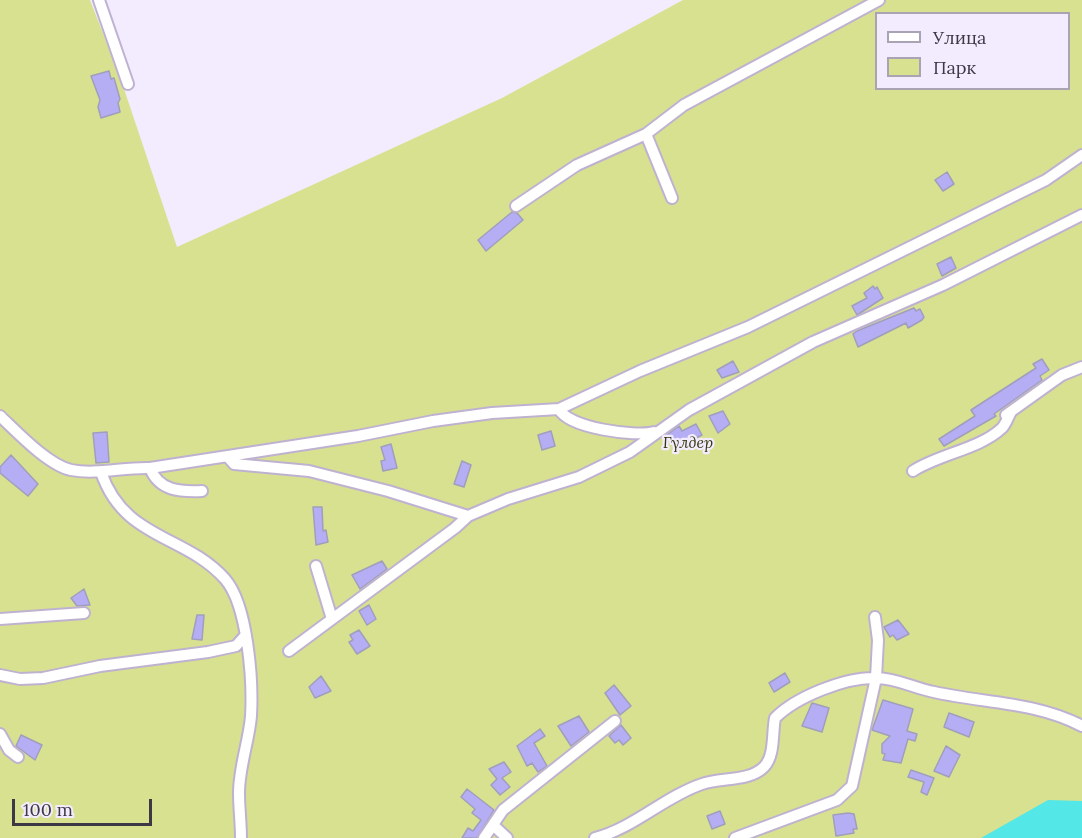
<!DOCTYPE html>
<html>
<head>
<meta charset="utf-8">
<style>
	body { margin:0 }
	#map { position:relative; width:1082px; height:838px; overflow:hidden; background:#f3ebfe; font-family:Lora,serif }
	canvas { display:block }
	.legend { position:absolute; left:875px; top:12px; width:195px; height:78px; box-sizing:border-box; background:#f3ebfe; border:2px solid #aaa3b4; margin:0; padding:8px 10px; list-style:none; font-size:18px; color:#3d3845 }
	.legend li { display:flex; align-items:center; gap:12px; height:30px }
	.legend b { width:30px; border:2px solid #aaa3b4 }
	.scale { position:absolute; left:12px; top:799px; width:140px; height:27px; box-sizing:border-box; border:3px solid #3d3845; border-top:0; padding-left:8px; font-size:18px; line-height:21px; white-space:nowrap; color:#3d3845; -webkit-text-stroke:4px #f3ebfe; paint-order:stroke }
</style>
</head>
<body>
<div id="map">
<canvas width="1082" height="838"></canvas>
<ul class="legend">
<li><b style="height:8px;background:#fff"></b>Улица</li>
<li><b style="height:16px;background:#d8e18f"></b>Парк</li>
</ul>
<div class="scale">100 m</div>
</div>
<script>
const c = document.querySelector('canvas').getContext('2d');
c.lineJoin = 'round';
function fillPath(path, color) {
  c.fillStyle = color;
  c.fill(path, 'evenodd');
}
function strokePath(path, color, width, dash) {
  c.strokeStyle = color;
  c.lineWidth = width;
  c.lineCap = dash ? 'butt' : 'round';
  c.setLineDash(dash || []);
  c.stroke(path);
}
function write(font, color, halo, rows, align = 'center') {
  c.font = font + ' Lora,serif';
  c.lineWidth = 4.5;
  c.setLineDash([]);
  c.textBaseline = 'middle';
  c.strokeStyle = halo;
  c.fillStyle = color;
  for (const [text, x, y, turn = 0] of rows) {
    c.save();
    c.translate(x, y);
    c.rotate((+turn || 0) * Math.PI / 180);
    c.textAlign = isNaN(turn) ? turn : align;
    if (halo) c.strokeText(text, 0, 0);
    c.fillText(text, 0, 0);
    c.restore();
  }
}
fillPath(new Path2D(`
	M0 0H90L120 77 177 247 502 98 683 0H1082V838H0ZM876 14H1068V88H876Z`), '#d8e18f');
fillPath(new Path2D(`
	M1048 800 1082 801V838H981Z`), '#53e7e8');
const building = new Path2D(`
	M109 71 111 79 114 78 120 99 118 103 120 112 101 118 98 107 100 100 91 76Z
	M947 172 954 184 943 191 935 180Z
	M512 212 517 213 523 220 486 251 478 240Z
	M951 257 956 268 942 276 937 264Z
	M873 286 875 289 877 287 883 298 857 315 852 306 867 298 864 293Z
	M914 308 916 311 920 309 924 317 922 320 908 328 906 323 858 347 853 334 857 331Z
	M1042 359 1049 370 1040 376 1042 380 994 414 996 416 944 446 939 439 975 416 971 410 1036 368 1033 364Z
	M733 361 739 372 722 378 717 370Z
	M723 411 730 424 718 433 709 416Z
	M696 424 702 435 675 449 667 435 679 426 682 431Z
	M551 431 555 446 542 450 538 435Z
	M107 432 109 462 96 463 93 433Z
	M391 444 397 468 383 471 381 461 385 460 381 447Z
	M11 455 38 484 28 496 0 473V467Z
	M462 461 471 465 464 487 454 484Z
	M313 507H322L323 531 326 530 328 542 316 545Z
	M382 561 387 569 360 589 352 575Z
	M84 589 90 605 77 606 71 598Z
	M369 605 376 619 367 625 359 611Z
	M197 615H204L202 640 192 639Z
	M898 620 909 634 897 640 893 635 890 637 884 627Z
	M359 630 370 646 357 654 349 642 353 640 350 635Z
	M785 673 790 682 774 692 769 683Z
	M321 676 331 691 315 698 309 687Z
	M614 685 631 706 620 715 605 693Z
	M883 700 913 709 907 731 917 734 915 741 908 739 901 763 883 760 885 754 882 753V744L890 736 872 730Z
	M812 703 829 708 822 732 802 726Z
	M949 713 974 722 969 737 944 727Z
	M579 716 589 732 571 746 558 726Z
	M621 725 631 738 623 745 619 740 615 743 609 736Z
	M540 729 545 736 534 743 547 766 538 772 532 763 527 766 517 746Z
	M21 735 42 745 35 760 16 746Z
	M946 746 960 755 949 777 934 771Z
	M504 762 511 772 502 778 510 787 500 795 491 785 497 779 489 769Z
	M911 770 934 778 927 795 921 792 924 782 908 777Z
	M467 789 494 810 477 838H462L468 828 473 831 481 820 472 813 475 809 461 797Z
	M720 811 725 824 712 829 707 816Z
	M848 813 854 814 857 829H853L854 833 836 836 833 815Z`);
fillPath(building, '#b5aef4');
strokePath(building, '#a09ebd', 1.5);
const minor = new Path2D(`
	M99 0 128 84
	M672 198 646 134 684 105 879 0
	M516 206 577 165 646 134
	M559 409C568 428 635 437 654 432
	M1006 415 1062 375 1082 367
	M0 416C17 432 48 465 71 470 96 475 124 467 150 468L358 436 433 421 492 413 559 409 640 371 748 327 1046 180 1082 155
	M227 456 234 464 309 471 388 491 468 516
	M150 468C159 491 180 492 202 491
	M913 471C939 454 980 449 1002 428 1006 424 1008 417 1011 412
	M101 472C124 540 185 534 225 579 248 605 253 682 251 716 249 741 239 767 239 793 239 808 241 823 241 838
	M316 566 332 619
	M0 619 84 613
	M289 651 455 528 468 516 508 499 579 477 630 452 689 410 813 342 943 285 1082 215
	M0 675 20 679 43 678 100 666 208 652 236 646 244 637
	M0 734 9 750 18 757
	M493 825 507 838
	M484 838 503 810 615 721
	M595 838C634 828 664 797 702 784 721 777 749 782 764 767 775 756 772 733 775 718 796 697 845 677 876 678 896 678 914 688 934 692 983 703 1037 702 1082 726
	M735 838 837 800 852 786 876 678 878 640 875 617`);
strokePath(minor, '#bfb2d1', 14);
strokePath(minor, '#fff', 10);
write('italic 16px', '#36390f', '#f3ebfe', [
	["Гүлдер",688,443]
]);
</script>
</body>
</html>
